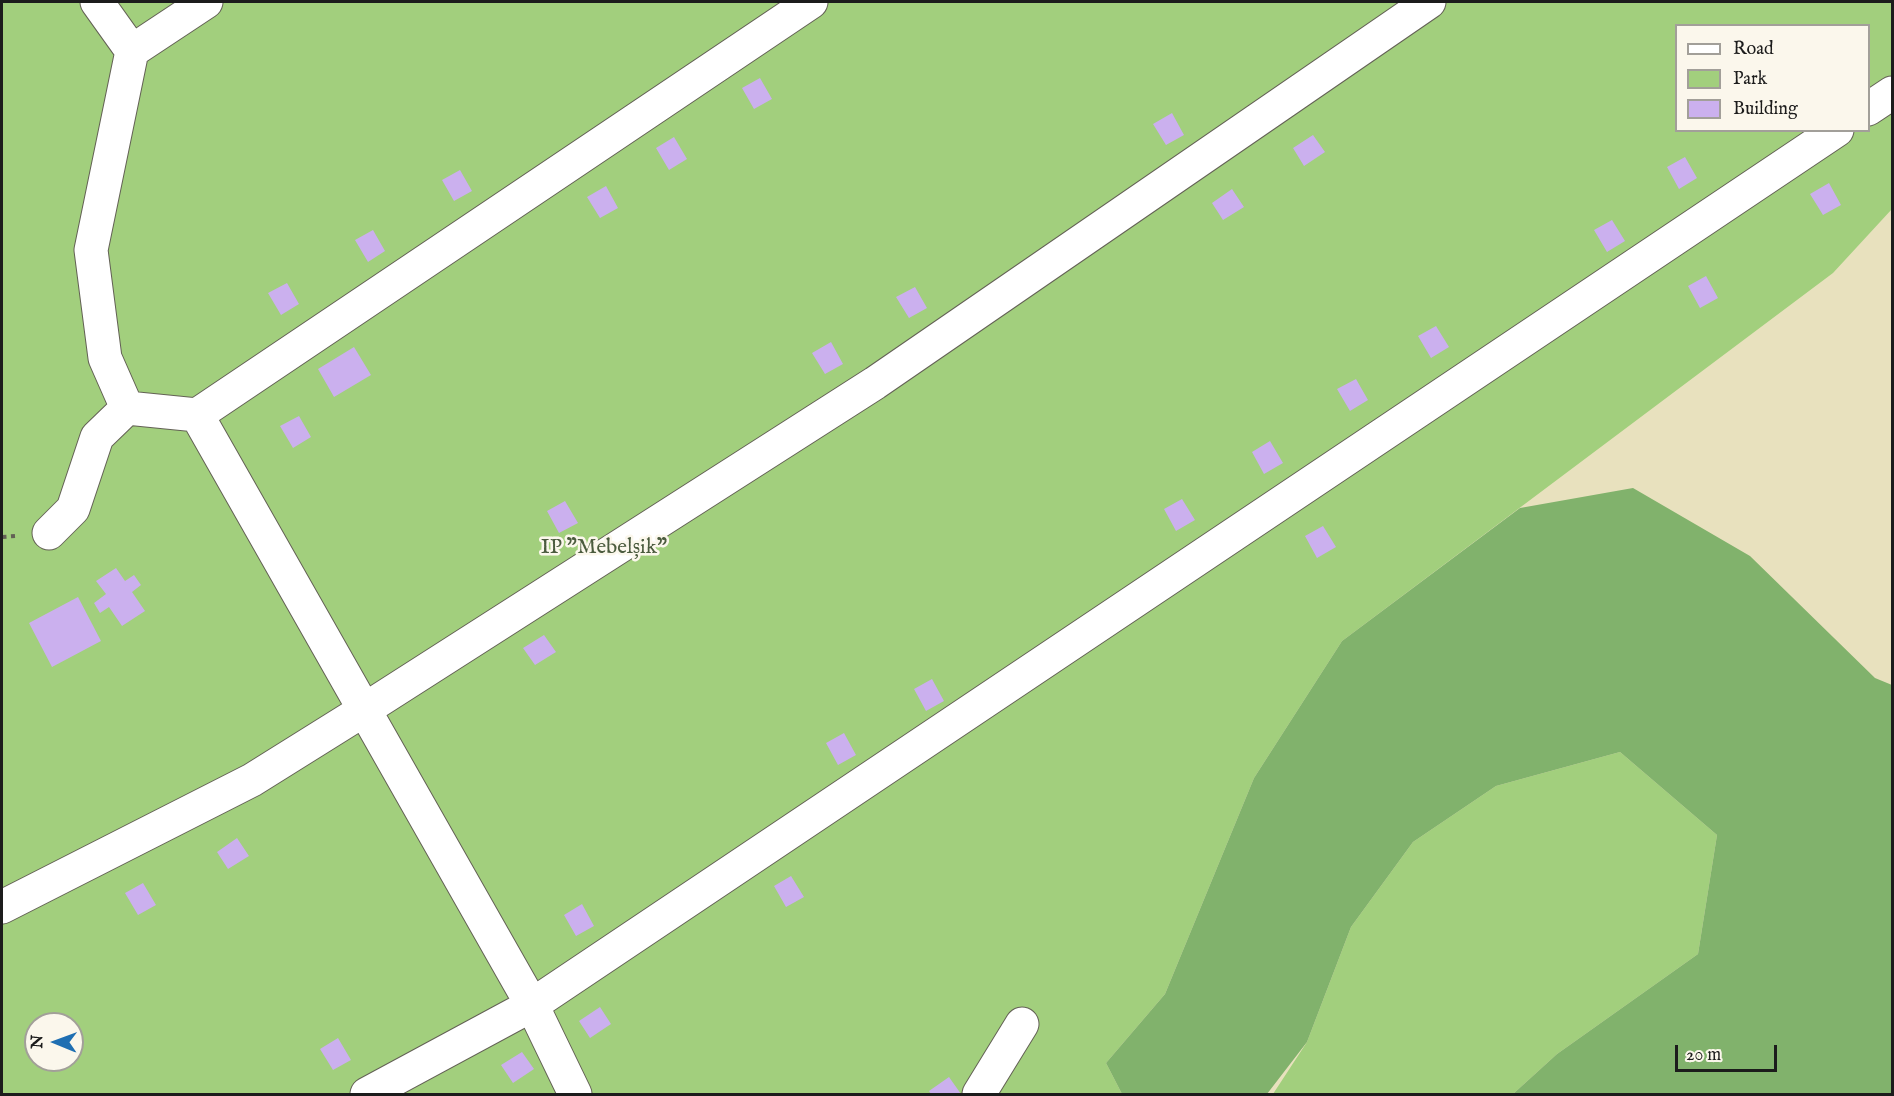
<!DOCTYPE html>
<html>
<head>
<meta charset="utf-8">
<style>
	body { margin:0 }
	#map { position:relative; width:1894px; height:1096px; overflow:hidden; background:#e8e1be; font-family:"IM FELL English",serif }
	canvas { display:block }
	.frame { position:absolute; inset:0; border:3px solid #1c1c1c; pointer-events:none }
	.legend { position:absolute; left:1675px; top:24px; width:195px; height:108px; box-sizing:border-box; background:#fbf7ec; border:2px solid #a29f99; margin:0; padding:8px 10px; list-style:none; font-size:18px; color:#1c1c1c }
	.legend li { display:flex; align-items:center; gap:12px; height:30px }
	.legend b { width:30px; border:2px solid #a29f99 }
	.north { position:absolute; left:24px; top:1012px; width:60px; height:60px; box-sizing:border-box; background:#fbf7ec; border:2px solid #a29f99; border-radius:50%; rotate:271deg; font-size:16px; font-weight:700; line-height:24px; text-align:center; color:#1c1c1c }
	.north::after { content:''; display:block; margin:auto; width:21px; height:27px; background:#1f6fb2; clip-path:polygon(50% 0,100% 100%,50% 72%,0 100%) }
	.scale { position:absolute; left:1675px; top:1045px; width:102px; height:27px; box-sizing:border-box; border:3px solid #1c1c1c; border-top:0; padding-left:8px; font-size:18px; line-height:21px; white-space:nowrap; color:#1c1c1c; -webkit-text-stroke:4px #fbf7ec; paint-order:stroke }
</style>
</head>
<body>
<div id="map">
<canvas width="1894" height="1096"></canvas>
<div class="frame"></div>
<ul class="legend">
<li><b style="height:8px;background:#fff"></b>Road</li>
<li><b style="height:16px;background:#a2cf7d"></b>Park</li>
<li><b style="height:16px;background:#cbb0ee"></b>Building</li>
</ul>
<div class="north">N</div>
<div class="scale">20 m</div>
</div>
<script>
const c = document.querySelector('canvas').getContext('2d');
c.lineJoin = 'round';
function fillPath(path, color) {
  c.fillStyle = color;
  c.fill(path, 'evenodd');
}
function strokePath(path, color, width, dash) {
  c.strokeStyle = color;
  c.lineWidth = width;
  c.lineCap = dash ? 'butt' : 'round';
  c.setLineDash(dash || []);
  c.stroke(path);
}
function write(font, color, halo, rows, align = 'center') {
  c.font = font + ' "IM FELL English",serif';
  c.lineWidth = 5;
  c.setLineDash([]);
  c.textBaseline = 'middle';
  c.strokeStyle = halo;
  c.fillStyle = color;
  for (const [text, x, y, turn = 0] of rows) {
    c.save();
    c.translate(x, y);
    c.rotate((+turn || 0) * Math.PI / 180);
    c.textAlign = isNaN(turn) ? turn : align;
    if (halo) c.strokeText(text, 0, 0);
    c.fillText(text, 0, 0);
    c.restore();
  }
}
fillPath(new Path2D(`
	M2 2H1892V209L1833 273 1342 641 1254 778 1165 994 1106 1063 1122 1094H2ZM1676 26H1868V130H1676ZM36 1024H72V1060H36Z
	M1620 752 1717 835 1698 954 1557 1054 1513 1094H1273L1307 1042 1351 927 1413 842 1496 786Z`), '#a2cf7d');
fillPath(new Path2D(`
	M1633 488 1750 556 1875 678 1892 685V1094H1513L1557 1054 1698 954 1717 835 1620 752 1496 786 1413 842 1351 927 1307 1042 1267 1094H1122L1106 1063 1165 994 1254 778 1342 641 1520 508Z`), '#81b26c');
fillPath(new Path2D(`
	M760 78 772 99 754 109 742 88Z
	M1172 113 1184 135 1166 145 1153 124Z
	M1313 135 1325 152 1304 166 1293 148Z
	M674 137 687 159 669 170 656 148Z
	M1685 157 1697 178 1679 189 1667 167Z
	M460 170 472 191 454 201 442 180Z
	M1829 183 1841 205 1823 215 1810 194Z
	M606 186 618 208 600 218 587 197Z
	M1232 189 1244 207 1223 220 1212 203Z
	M1612 220 1625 241 1607 252 1594 230Z
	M373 230 385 251 368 262 355 240Z
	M1706 276 1718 298 1700 308 1688 286Z
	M287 283 299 304 281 315 268 293Z
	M915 287 927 308 909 318 896 297Z
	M1436 326 1449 347 1431 358 1418 336Z
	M831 342 843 364 825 374 812 353Z
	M354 347 371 375 334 397 318 369Z
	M1356 379 1368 400 1350 411 1337 389Z
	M299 416 311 437 293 448 280 426Z
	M1270 441 1283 463 1264 474 1252 452Z
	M1182 499 1195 520 1176 531 1164 509Z
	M565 501 578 523 559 533 547 511Z
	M1323 526 1336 547 1317 558 1305 536Z
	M116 568 125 581 134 575 141 585 132 592 145 611 122 626 109 607 100 613 94 603 106 594 96 581Z
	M78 597 101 641 52 667 29 623Z
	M544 635 556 652 535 665 523 648Z
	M932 679 944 701 926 711 914 689Z
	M844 733 856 755 838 765 826 743Z
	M237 838 249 856 228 869 217 852Z
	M791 876 804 897 786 907 774 886Z
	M143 883 156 905 138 915 125 893Z
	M582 904 594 926 576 936 564 915Z
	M600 1007 611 1024 590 1038 579 1021Z
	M338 1038 351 1060 333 1070 320 1049Z
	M522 1052 534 1069 513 1083 501 1065Z
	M949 1077 961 1094H931L929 1091Z`), '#cbb0ee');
const street = new Path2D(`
	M97 2 132 51
	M1868 109 1892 93
	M127 408 105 358 91 250 132 51 206 2
	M197 415 532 1005 575 1094
	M49 533 73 509 97 437 127 408 197 415 811 2
	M2 907 252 780 364 710 875 383 1429 2
	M367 1094 532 1005 1837 130
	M979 1094 1022 1024`);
strokePath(street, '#636155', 35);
strokePath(new Path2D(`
	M2 537 15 536`), '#636155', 4, [4.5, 4.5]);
strokePath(street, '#fff', 33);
write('21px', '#4b5b3e', '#fbf7ec', [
	["IP \"Mebelșik\"",604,549]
]);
</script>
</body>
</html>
